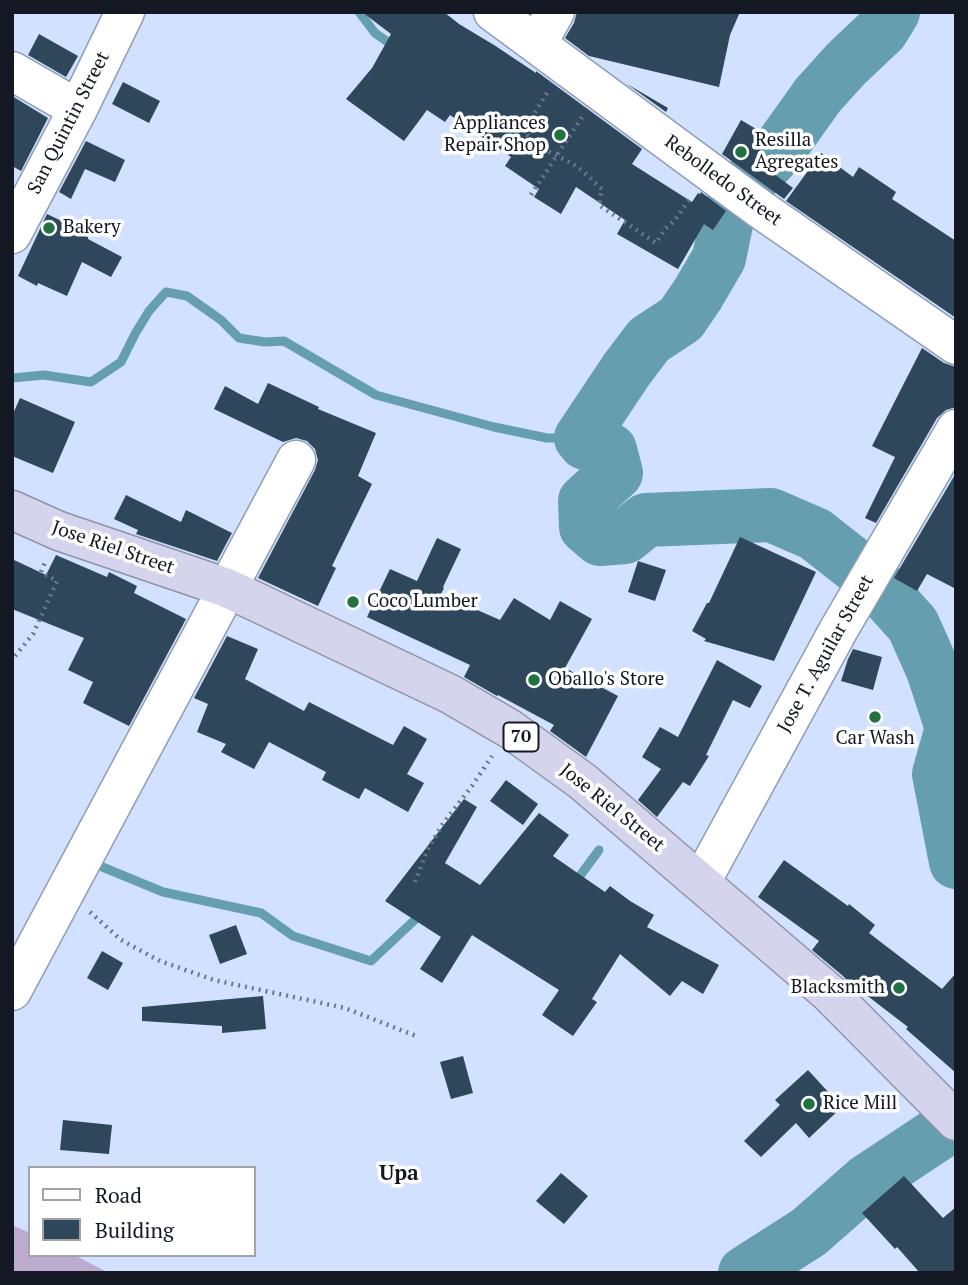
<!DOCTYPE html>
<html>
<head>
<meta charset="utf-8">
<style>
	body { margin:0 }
	#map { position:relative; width:968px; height:1285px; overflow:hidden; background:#d1e1ff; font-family:"PT Serif",serif }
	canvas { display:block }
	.frame { position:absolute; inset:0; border:14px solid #131823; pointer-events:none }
	.legend { position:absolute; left:28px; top:1166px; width:228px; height:91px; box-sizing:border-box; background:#fff; border:2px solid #a1a3a7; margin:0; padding:9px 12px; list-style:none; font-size:21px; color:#131823 }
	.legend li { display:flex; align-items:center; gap:14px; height:35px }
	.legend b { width:35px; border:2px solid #a1a3a7 }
</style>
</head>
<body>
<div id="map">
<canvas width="968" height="1285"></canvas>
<div class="frame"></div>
<ul class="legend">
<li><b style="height:9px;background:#fff"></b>Road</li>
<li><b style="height:19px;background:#2e475a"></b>Building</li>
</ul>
</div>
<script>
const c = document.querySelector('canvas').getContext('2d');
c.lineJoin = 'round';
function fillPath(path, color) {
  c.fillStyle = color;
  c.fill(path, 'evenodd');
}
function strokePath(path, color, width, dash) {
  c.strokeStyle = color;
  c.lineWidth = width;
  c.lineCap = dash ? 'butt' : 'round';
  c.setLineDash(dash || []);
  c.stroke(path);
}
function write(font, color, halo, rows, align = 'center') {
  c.font = font + ' "PT Serif",serif';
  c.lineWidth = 7;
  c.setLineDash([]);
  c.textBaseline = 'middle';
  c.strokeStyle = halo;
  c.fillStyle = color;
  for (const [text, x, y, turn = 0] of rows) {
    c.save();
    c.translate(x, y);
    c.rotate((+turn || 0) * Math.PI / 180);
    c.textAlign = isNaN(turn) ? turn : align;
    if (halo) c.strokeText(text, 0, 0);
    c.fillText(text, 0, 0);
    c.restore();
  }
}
fillPath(new Path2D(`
	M12 1225 30 1233V1255H74L109 1273H12Z`), '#bcabcf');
strokePath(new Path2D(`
	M359 12 375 33 395 47
	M12 378 44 375 91 382 121 362 135 334 149 311 166 292 187 296 221 320 239 338 265 342 284 341 376 395 494 427 547 438H581
	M939 774 956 782
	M100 866 163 892 261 913 293 936 371 961 421 914
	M574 884 599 850`), '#659eaf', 9);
strokePath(new Path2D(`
	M745 186 778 151 818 95 846 64 882 30 893 12
	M735 197 726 224 719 258 698 294 681 319 649 340 627 369 581 438 585 443 610 450 616 473 585 501 586 527 600 539 625 537 646 520 771 515 815 534 857 567
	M879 587 913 625 933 670 952 728 939 774 956 862
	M745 1273 809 1232 867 1181 956 1122`), '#659eaf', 54);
fillPath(new Path2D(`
	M362 12H444L459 24 494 45 536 73V71L642 149 632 164 692 202 698 193 700 194 701 192 726 211 713 230 704 224 678 269 617 234 625 220 576 187 561 214 534 197 539 189 505 166 511 157 450 115 445 122 427 110 404 141 346 99 372 68 391 34Z
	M577 12H740L730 35 719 87 589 56 565 38 574 23Z
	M39 34 78 56 66 77 28 55Z
	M123 82 160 101 149 123 112 104Z
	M627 84 668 108 666 112Z
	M12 96 48 118 21 171 12 166Z
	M741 120 768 136 755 160 793 188 784 199 722 154Z
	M86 141 125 160 115 182 85 169 71 199 59 192Z
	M821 153 853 177 859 167 896 192 892 199 956 241V318L786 201Z
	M47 214 68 224 67 228 88 237V239L122 257 111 277 82 262 67 296 38 283 37 286 18 276Z
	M922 348 944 363 956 367V407L946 410 937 418 876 523 865 518 895 457 872 446Z
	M268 383 319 407 318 409 376 433 358 476 372 484 332 566 336 568 318 606 258 578 315 470 318 460 315 449 307 441 296 438 283 442 214 409 225 386 258 404Z
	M20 398 75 422 53 473 12 456V416Z
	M956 473V589L927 574 917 591 894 578Z
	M126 495 181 522 186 510 232 533 217 561 136 534 138 530 114 519Z
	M740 537 816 572 774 661 704 641 706 639 692 631 707 603H709Z
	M437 538 461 549 443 587 444 588 441 594 500 620 514 598 550 620 560 601 592 619 565 668 618 696 586 757 550 731 554 725 498 695 497 696 464 677 470 665 367 617 390 569 417 581Z
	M56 555 107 577 109 572 137 586 134 593 186 619 129 726 83 703 93 682 68 670 84 638 12 609V559L46 575Z
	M638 561 666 570 655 601 628 592Z
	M227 636 258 649 245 679 304 711 309 702 393 745 404 726 427 739 407 774 424 783 408 812 365 788 359 799 322 780 326 772 269 742 254 769 221 752 226 744 197 732 208 704 194 698Z
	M853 649 882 657 873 690 841 681 848 659Z
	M717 660 762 686 750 708 733 700 706 755 709 756 690 786 683 782 657 817 638 800 661 769 642 757 660 727 678 737Z
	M506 780 538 804 523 825 490 801Z
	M464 799 477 807 445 863 480 885 539 813 569 835 553 856 605 892 610 886 630 901 654 915 647 927 719 965 703 994 682 981 670 996 620 954 592 999 597 1002 573 1036 542 1015 559 990 472 935 442 983 420 969 441 937 385 901Z
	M784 860 848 906 849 904 875 925 869 933 942 989 956 973V1073L906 1029 908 1027 865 994 863 997 843 976 812 950 819 941 758 897Z
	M236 925 247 954 220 964 209 935Z
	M102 951 123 963 108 990 87 978Z
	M263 996 266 1029 222 1033V1026L142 1021V1007Z
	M463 1056 473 1093 451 1099 440 1062Z
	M808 1070 842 1107 809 1138 796 1123 761 1157 744 1141 780 1105 775 1100Z
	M63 1120 112 1125 109 1154 60 1150Z
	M561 1173 588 1196 564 1224 536 1201Z
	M904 1176 943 1218 956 1207V1273H920L897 1247 895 1249 862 1213Z`), '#2e475a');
const minor = new Path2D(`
	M493 12 760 209 956 345
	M537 44 555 12
	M12 71 78 109
	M12 234 78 109 125 12
	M701 882 839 629 956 429
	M12 991 296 460`);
const highway = new Path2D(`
	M12 510 59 531 227 588 450 694 510 729 582 781 829 993 956 1121`);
strokePath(minor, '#8e9db8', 41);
strokePath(highway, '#9093a6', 41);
strokePath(new Path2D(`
	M547 93 524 130C533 147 555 154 571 163 582 169 592 180 602 189L599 205 656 243 665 229 675 220 691 197
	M531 195 582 117
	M15 656 33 634 57 581 41 572 46 560
	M415 882 427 851 442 825 472 786 492 756
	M90 912 121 940 160 961 214 980 345 1008 416 1036`), '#6d778b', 4.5, [2, 5]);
strokePath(minor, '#fff', 38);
strokePath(highway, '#d4d5ed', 38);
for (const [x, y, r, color] of [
	[560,135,7,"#217141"],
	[741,152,7,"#217141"],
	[49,228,7,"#217141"],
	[353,602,7,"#217141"],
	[534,680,7,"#217141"],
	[875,717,7,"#217141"],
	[899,988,7,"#217141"],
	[809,1104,7,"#217141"]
]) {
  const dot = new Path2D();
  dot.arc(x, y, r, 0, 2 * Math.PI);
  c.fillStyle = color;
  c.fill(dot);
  strokePath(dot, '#fff', 2.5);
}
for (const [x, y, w] of [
	[521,737,35]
]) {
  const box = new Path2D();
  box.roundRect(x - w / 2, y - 14.5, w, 29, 5);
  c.fillStyle = '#fff';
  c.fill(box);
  strokePath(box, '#131823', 2);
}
write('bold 18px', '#131823', null, [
	["70",521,737]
]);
write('19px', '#131823', '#fff', [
	["San Quintin Street",69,123,-63],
	["Rebolledo Street",723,181,36],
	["Jose Riel Street",113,548,19],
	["Jose T. Aguilar Street",826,654,-61],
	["Jose Riel Street",612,808,39]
]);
write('19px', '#131823', '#fff', [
	["Appliances",546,124,"right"],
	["Repair Shop",546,146,"right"],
	["Resilla",755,141],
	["Agregates",755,163],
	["Bakery",63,228],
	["Coco Lumber",367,602],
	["Oballo's Store",548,680],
	["Car Wash",875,739,"center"],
	["Blacksmith",885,988,"right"],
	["Rice Mill",823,1104]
], 'left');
write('bold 21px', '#131823', '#fff', [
	["Upa",399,1174]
]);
</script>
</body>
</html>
